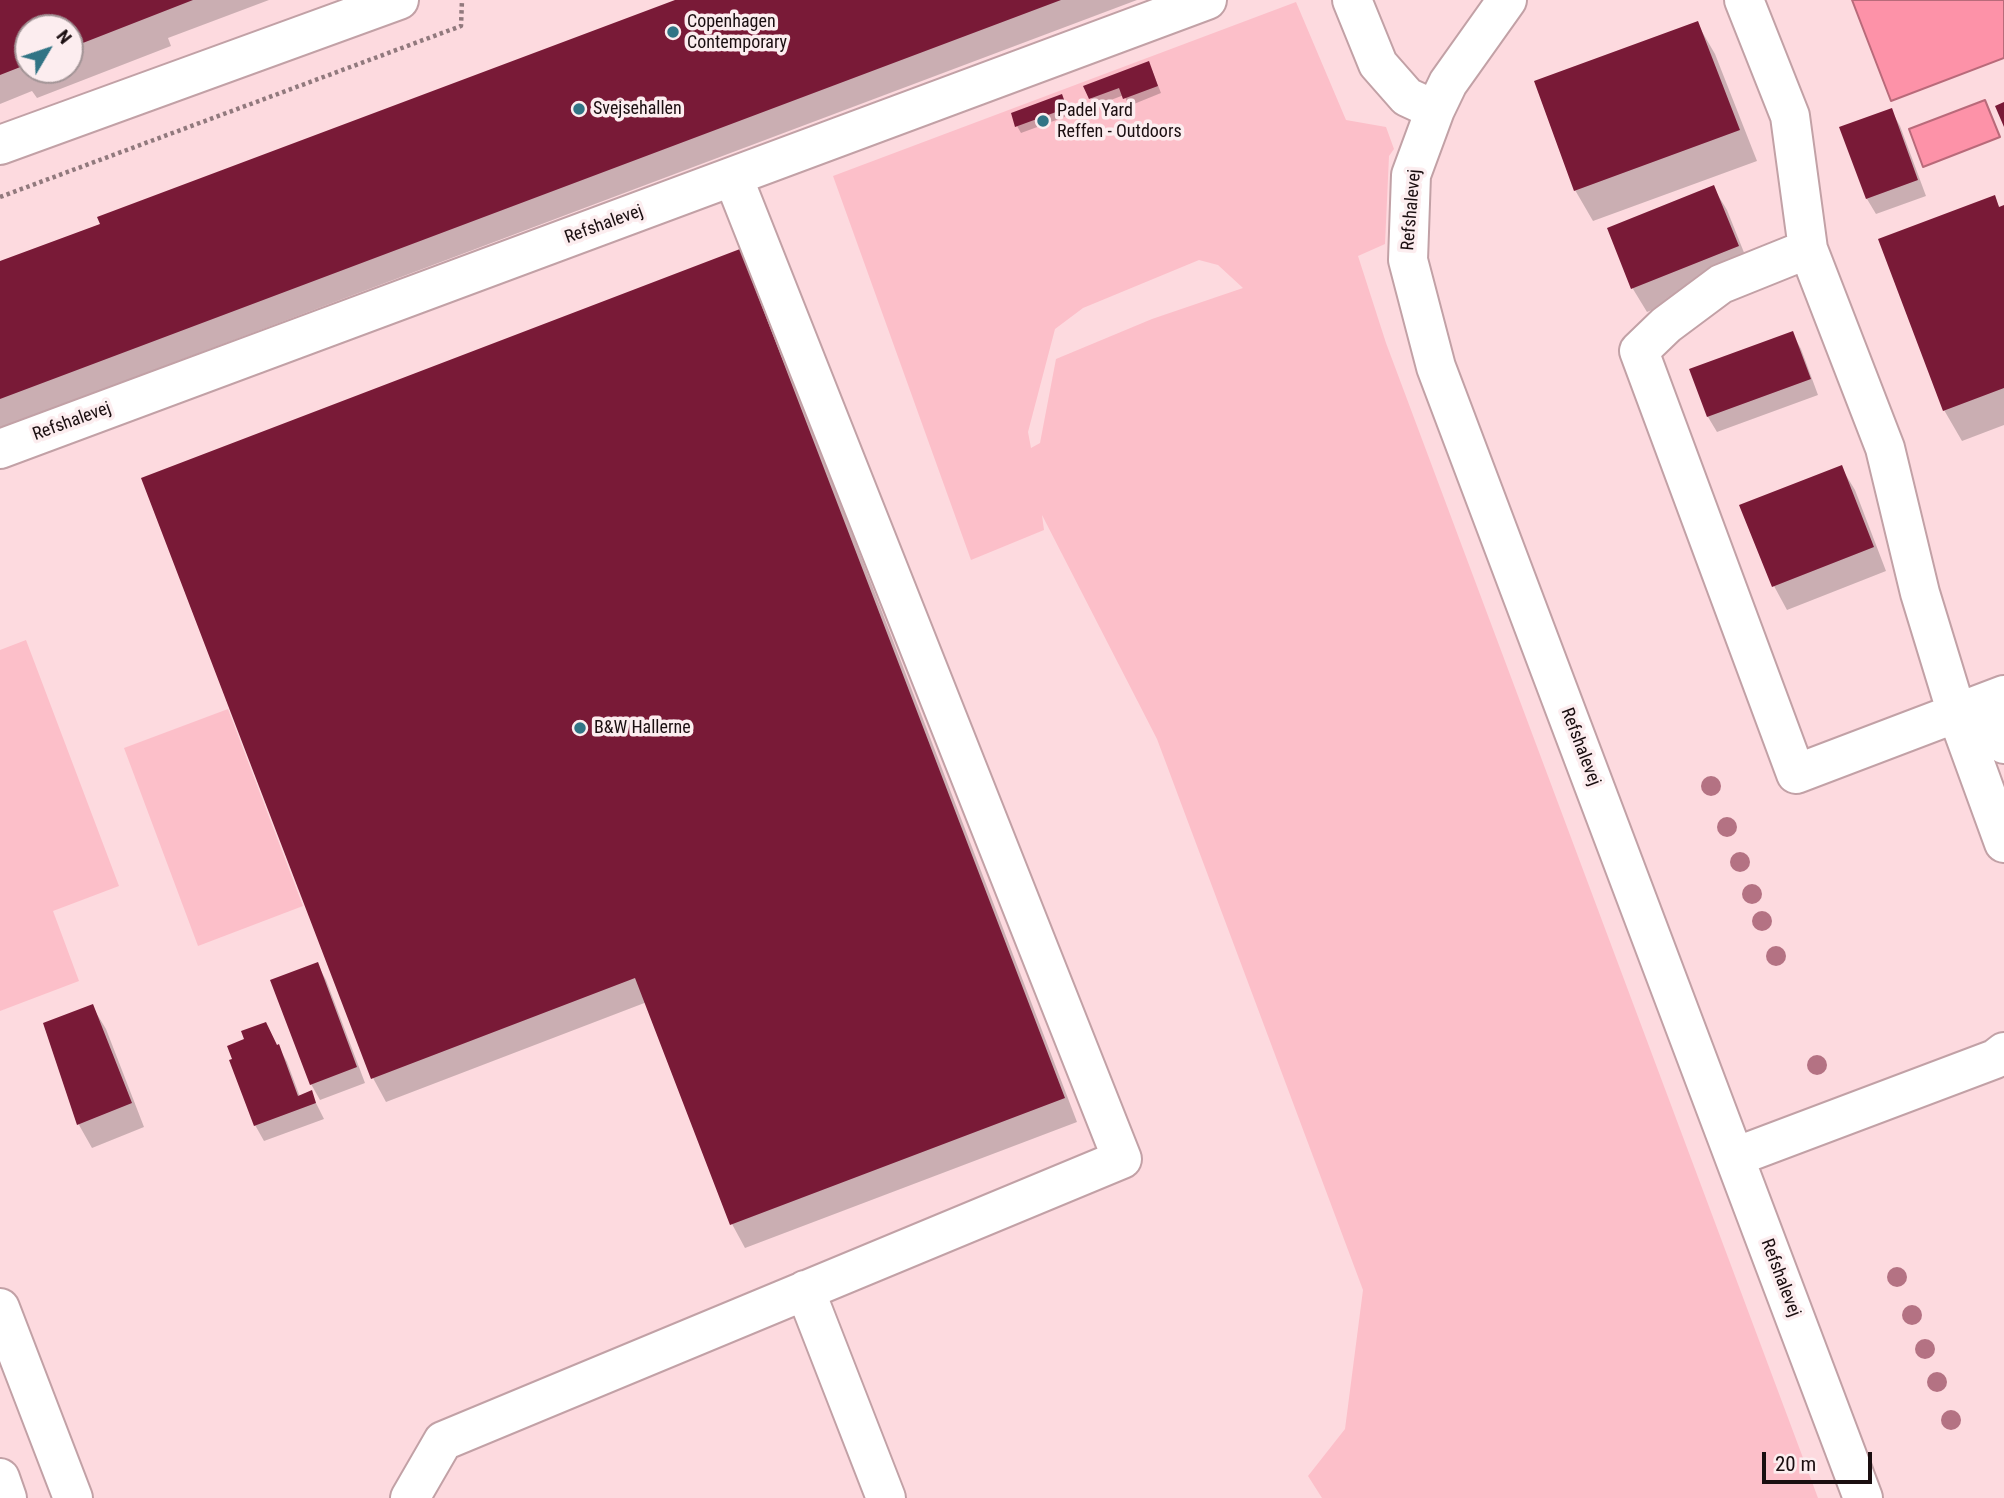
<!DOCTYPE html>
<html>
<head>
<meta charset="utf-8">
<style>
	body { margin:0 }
	#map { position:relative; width:2004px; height:1498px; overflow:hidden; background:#fddadf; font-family:"Roboto Condensed",sans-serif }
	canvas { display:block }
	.north { position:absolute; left:14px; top:14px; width:70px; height:70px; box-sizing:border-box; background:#fcedef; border:2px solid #a29496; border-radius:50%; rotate:51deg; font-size:19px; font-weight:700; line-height:28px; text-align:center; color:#1a0e10 }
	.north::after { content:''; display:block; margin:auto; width:24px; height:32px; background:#317485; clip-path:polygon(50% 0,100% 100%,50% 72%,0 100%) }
	.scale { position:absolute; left:1762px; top:1452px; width:110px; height:32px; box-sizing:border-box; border:4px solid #1a0e10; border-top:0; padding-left:9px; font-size:21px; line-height:24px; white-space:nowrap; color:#1a0e10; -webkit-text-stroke:5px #fcedef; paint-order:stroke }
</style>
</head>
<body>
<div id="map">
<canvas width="2004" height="1498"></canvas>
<div class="north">N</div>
<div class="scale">20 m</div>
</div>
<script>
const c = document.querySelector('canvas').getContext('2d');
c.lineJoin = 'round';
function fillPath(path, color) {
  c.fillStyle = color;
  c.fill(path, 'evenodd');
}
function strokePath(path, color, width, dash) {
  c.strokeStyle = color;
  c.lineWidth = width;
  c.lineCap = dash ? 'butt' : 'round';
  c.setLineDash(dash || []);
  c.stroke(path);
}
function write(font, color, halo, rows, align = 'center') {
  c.font = font + ' "Roboto Condensed",sans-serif';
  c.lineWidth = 7;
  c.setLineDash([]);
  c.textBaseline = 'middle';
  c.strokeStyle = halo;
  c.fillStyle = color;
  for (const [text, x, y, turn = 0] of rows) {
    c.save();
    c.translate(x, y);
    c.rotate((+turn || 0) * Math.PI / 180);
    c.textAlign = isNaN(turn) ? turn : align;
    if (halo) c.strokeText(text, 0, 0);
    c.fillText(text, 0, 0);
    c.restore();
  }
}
fillPath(new Path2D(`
	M1296 2 1346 120 1386 127 1394 149 1389 156 1385 244 1358 256 1386 343 1818 1498H1322L1308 1476 1345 1429 1363 1290 1157 739 1042 515 1044 530 971 560 833 176ZM1199 260 1218 265 1243 288 1152 319 1056 359 1040 443 1031 448 1028 432 1055 329 1083 308Z
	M26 640 119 886 53 911 79 981 0 1011V650Z
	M228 709 303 906 198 946 124 748Z`), '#fcbfc9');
const water = new Path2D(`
	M1852 0H2004V58L1891 101Z
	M1985 100 2000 137 1923 167 1909 129Z`);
fillPath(water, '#fd92a8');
strokePath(water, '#b96a7a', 2);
fillPath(new Path2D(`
	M0 0H269L168 38 171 46 37 98 32 91 0 104ZM28 28H70V70H28Z
	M680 0H1137L0 428V263Z
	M1697 23 1715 54 1757 161 1593 221 1575 190Z
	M1152 70 1161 93 1129 106 1124 95 1095 106 1086 87Z
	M1065 103 1070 115 1021 133 1017 126Z
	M1891 110 1900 126 1926 196 1876 214 1867 199 1842 128Z
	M1713 187 1727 210 1751 270 1647 312 1633 289 1609 229Z
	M1994 197 2000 208 2004 207V425L1962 441 1944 410Z
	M740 251 753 274 1077 1122 745 1248 732 1224 647 1002 386 1102 373 1078Z
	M1792 333 1801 349 1818 395 1717 432 1708 417 1691 370Z
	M1841 467 1855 490 1886 571 1787 610 1774 586Z
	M317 964 326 980 365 1083 320 1100 311 1084Z
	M92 1006 106 1029 144 1127 92 1148 79 1125 45 1024Z
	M278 1046 287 1062 300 1097 311 1093 324 1119 264 1141 255 1125Z`), '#0003');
fillPath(new Path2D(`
	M0 0H193L70 48V28H28V64L0 75Z
	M675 0H1061L0 399V261L100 224 97 217Z
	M1698 21 1740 130 1574 191 1534 81Z
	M1149 61 1158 86 1123 99 1119 88 1089 99 1083 86Z
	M1062 94 1067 108 1015 127 1011 113Z
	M2004 102V127L1995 106Z
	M1892 108 1918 180 1866 199 1839 127Z
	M1714 185 1739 246 1631 289 1607 228Z
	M1995 195 1999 207 2004 205V388L1943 411 1878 239Z
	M740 249 1065 1098 730 1225 635 978 371 1079 141 478Z
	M1793 331 1811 379 1707 417 1689 369Z
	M1842 465 1874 547 1772 587 1739 505Z
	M318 962 357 1067 310 1085 270 980Z
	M93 1004 132 1103 77 1125 43 1023Z
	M266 1022 277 1045 279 1044 298 1096 312 1090 316 1103 254 1126 229 1060 232 1059 227 1046 244 1039 241 1031Z`), '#791a37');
const minor = new Path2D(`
	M1352 0 1378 64 1407 97 1435 110
	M1507 0 1448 83 1435 110 1411 175 1408 260 1436 367 1863 1498
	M1744 0 1790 116 1808 249 1721 284 1666 325 1639 351 1796 774 2004 695
	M0 145 399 0
	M1808 249 1885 448 1920 593 1957 714 2004 843
	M0 449 1207 0
	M1988 701 2004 744
	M1735 1157 1995 1059 2004 1052
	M805 1290 886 1498
	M0 1308 73 1498
	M0 1478 7 1498
	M410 1498 443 1441 1122 1159 733 177`);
strokePath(minor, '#c2a1a6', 42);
strokePath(new Path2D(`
	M0 197 461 26 462 0`), '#91797d', 4.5, [3.5, 3.5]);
strokePath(minor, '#fff', 38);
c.fillStyle = '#b47283';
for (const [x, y] of [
	[1711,786],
	[1727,827],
	[1740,862],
	[1752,894],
	[1762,921],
	[1776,956],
	[1817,1065],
	[1897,1277],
	[1912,1315],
	[1925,1349],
	[1937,1382],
	[1951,1420]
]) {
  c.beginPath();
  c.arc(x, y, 10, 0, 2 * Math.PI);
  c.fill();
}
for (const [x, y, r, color] of [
	[673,32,7,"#317485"],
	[579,109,7,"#317485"],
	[1043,121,7,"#317485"],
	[580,728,7,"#317485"]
]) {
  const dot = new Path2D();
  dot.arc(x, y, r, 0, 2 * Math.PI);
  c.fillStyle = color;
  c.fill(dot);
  strokePath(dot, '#fcedef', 2.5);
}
write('18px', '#1a0e10', '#fcedef', [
	["Copenhagen",687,22],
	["Contemporary",687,43],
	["Svejsehallen",593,109],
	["Padel Yard",1057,111],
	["Reffen - Outdoors",1057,132],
	["B&W Hallerne",594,728]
], 'left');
write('18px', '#1a0e10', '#fcedef', [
	["Refshalevej",1412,210,-85],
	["Refshalevej",604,225,-20],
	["Refshalevej",72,422,-20],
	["Refshalevej",1580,747,69],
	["Refshalevej",1780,1278,69]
]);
</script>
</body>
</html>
